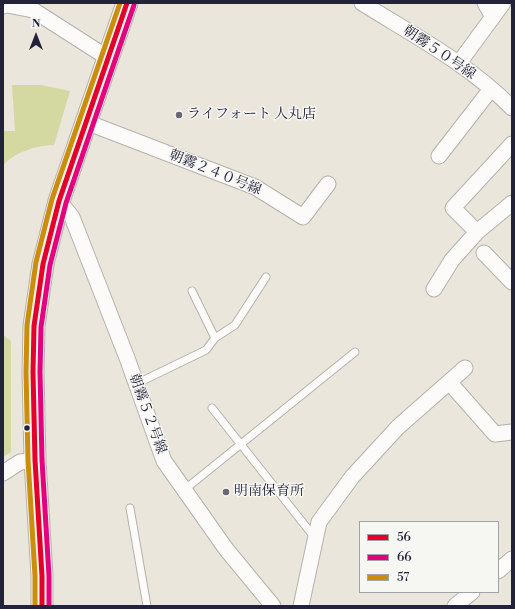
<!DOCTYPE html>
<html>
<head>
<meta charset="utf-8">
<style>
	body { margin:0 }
	#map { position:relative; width:515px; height:609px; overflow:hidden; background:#eae6db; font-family:"Libre Bodoni",serif }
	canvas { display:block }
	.frame { position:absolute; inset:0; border:4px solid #22223b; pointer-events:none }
	.legend { position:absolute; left:359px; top:521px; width:140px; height:72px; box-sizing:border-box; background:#f6f6f2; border:1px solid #a1a1a9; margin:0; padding:5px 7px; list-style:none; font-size:12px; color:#22223b }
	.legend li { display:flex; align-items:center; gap:8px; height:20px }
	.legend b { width:20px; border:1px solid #a1a1a9 }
	.north { position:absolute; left:16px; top:16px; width:40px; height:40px; -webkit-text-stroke:3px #f6f6f2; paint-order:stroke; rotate:0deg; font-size:11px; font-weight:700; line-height:16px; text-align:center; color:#22223b }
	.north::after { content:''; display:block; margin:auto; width:14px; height:18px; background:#22223b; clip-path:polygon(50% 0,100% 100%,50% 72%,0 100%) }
</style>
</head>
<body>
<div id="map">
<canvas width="515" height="609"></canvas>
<div class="frame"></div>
<ul class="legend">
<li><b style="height:5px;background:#e4002b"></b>56</li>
<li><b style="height:5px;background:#e5007d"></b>66</li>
<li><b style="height:5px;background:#cc8c0c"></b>57</li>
</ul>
<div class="north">N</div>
</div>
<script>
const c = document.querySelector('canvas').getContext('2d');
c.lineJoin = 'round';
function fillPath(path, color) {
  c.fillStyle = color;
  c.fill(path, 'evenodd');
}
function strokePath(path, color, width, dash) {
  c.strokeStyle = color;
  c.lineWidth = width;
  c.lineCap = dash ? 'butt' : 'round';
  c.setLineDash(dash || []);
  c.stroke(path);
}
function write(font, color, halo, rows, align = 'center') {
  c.font = font + ' "Libre Bodoni","Noto Serif JP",serif';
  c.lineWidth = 3;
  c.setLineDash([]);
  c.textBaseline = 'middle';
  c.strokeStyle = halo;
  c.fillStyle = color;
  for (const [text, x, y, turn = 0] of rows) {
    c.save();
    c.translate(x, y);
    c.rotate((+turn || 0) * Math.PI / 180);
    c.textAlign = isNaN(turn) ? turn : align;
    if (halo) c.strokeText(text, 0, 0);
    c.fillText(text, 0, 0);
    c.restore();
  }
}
fillPath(new Path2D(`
	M12 85H41L70 91 54 145C35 146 17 151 3 165V131H15Z
	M3 335 11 341V452L3 457Z`), '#d3d9a1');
const lane = new Path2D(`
	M215 338 235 325 266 277
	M136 384 206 350 215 338 192 291
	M212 408 315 538
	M184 490 355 352
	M130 508 147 606`);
const street = new Path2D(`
	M362 3C413 35 469 64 512 108
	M485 3 493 17
	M3 6 7 5 33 10 108 58
	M459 63 503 3
	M86 122 255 187 303 217 328 184
	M512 144 453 208 477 232 512 203
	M439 156 491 89
	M59 201 72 217 127 358 164 461 226 549 273 606
	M484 253 512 282
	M434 289 452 260 477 232
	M449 382 495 434 512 432
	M3 473 20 462 35 460
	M498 571 512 559
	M301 606 319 522 352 477 398 427 465 368
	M455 606 472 592`);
const secondary = new Path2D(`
	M42 606V576L35 460 33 372 34 326 43 264 59 201 127 3`);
strokePath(lane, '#b4b2ad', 9);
strokePath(street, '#b4b2ad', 17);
strokePath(secondary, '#b4b2ad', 23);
strokePath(lane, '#fcfbfa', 7);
strokePath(street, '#fcfbfa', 15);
strokePath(secondary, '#f6f2ec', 21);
strokePath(new Path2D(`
	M42 606V576L35 460 33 372 34 326 43 264 59 201 127 3`), '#e4002b', 5);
strokePath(new Path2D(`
	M49 606V576L42 460 40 372 41 327 50 265 66 203 134 5`), '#e5007d', 5);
strokePath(new Path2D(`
	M35 606V576L28 460 26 372 27 325 36 262 52 199 120 3`), '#cc8c0c', 5);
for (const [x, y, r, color] of [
	[179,115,4,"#686773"],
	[27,428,3.5,"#22223b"],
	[226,492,4,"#686773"]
]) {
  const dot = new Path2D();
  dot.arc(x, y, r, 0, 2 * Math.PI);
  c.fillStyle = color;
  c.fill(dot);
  strokePath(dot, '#f6f6f2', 1.5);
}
write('14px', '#22223b', '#f6f6f2', [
	["朝霧５０号線",439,53,34],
	["朝霧２４０号線",215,173,22],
	["朝霧５２号線",147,414,70]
]);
write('14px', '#22223b', '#f6f6f2', [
	["ライフォート 人丸店",187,115],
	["明南保育所",234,492]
], 'left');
</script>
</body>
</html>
